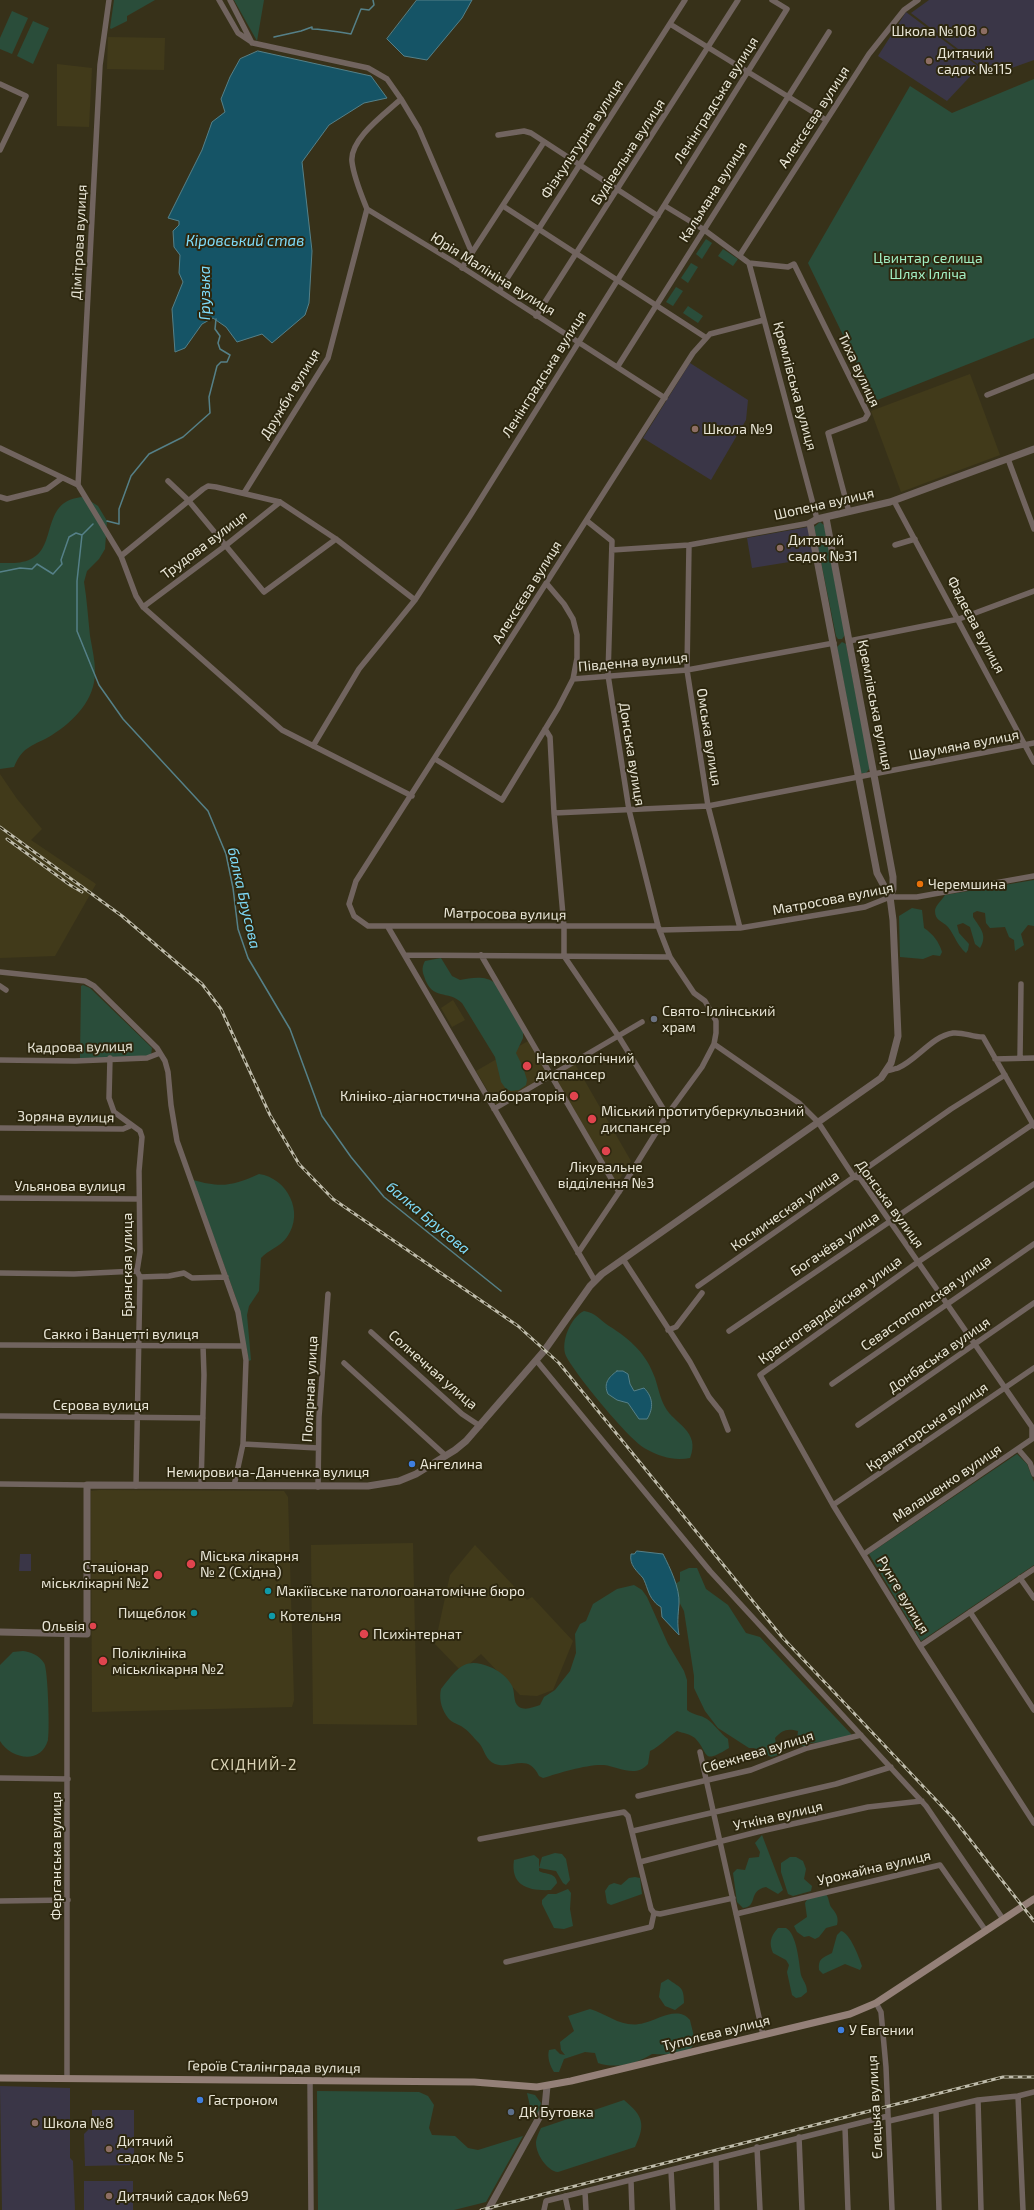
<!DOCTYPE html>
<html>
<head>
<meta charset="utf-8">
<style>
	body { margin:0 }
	canvas { display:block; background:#373119 }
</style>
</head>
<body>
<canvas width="1034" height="2210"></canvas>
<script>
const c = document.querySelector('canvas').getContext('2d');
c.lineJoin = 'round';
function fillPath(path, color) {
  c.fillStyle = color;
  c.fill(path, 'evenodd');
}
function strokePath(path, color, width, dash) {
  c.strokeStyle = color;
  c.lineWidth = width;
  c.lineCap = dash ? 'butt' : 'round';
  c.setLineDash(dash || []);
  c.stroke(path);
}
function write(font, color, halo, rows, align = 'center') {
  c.font = font + ' "Exo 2",sans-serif';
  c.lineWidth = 4;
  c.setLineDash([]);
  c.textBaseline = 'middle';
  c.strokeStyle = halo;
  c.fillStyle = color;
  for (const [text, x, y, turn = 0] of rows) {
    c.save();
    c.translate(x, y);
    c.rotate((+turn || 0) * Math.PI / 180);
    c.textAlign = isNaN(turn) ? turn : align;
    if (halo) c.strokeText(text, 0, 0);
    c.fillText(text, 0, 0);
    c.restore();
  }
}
fillPath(new Path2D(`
	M108 37 165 38 164 70 107 69Z
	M57 64 92 68 89 127 57 126Z
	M970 374 1000 455 901 492 871 411Z
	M0 774 17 799 42 829 31 840 96 884 55 956 0 958Z
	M453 1000 465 1020 452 1027 441 1008Z
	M528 1041 548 1076 497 1106 476 1071Z
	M575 1064 631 1161 616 1185 553 1076Z
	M99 1490 284 1491 288 1497 294 1700 292 1707 92 1712 91 1491Z
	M413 1543 417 1725 313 1724 311 1545Z
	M475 1545 527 1600 532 1597 573 1641 553 1690 537 1696 520 1695 481 1654 461 1671 435 1644 450 1575Z`), '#413a1a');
fillPath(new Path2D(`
	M929 0H1034V60L992 75 911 13Z
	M906 12 979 67 947 101 878 56Z
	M690 363 748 400 746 420 711 480 643 438Z
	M808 527 814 558 752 568 747 538Z
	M20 1554H31V1571H19Z
	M0 2086 70 2088V2158L73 2161 75 2210H2Z
	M92 2110H134V2165L85 2166 84 2134 92 2126Z
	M84 2181H133V2210H84Z`), '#3a3647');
fillPath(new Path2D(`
	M114 0H155L127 16V21L111 29 110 28Z
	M234 0H264L257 41Z
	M12 11 28 18 12 54 0 49V38Z
	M33 21 49 28 33 64 17 56Z
	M1034 79V338L875 401 808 263 910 86 952 113Z
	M706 239 712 243 702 259 696 254Z
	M723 249 738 259 733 266 718 256Z
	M691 263 698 267 688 283 681 278Z
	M676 287 683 291 673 306 666 302Z
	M688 306 703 316 698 323 683 313Z
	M84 497 98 506 107 521 105 549 99 559 87 571 84 582C87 600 88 618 90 636 92 648 95 660 95 672 95 700 74 721 52 735 34 746 23 745 14 767L0 769V563C10 563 21 564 31 559 58 547 40 499 84 497Z
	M820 522 824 525 845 635 842 639H838L836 636 814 527Z
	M842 642 846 644 870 768 866 773H861L837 647Z
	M1034 880V926L1028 925 1021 934 1024 945 1015 951 1014 940 1009 937 1005 927 990 928 986 923 985 913 977 911 973 913V917C980 928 988 935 980 948L975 944 970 927 963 923 957 925 959 933 969 944 968 950 966 953C957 945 955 936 948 927 943 921 935 921 935 911 935 906 942 900 945 895Z
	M912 908 922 910 924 928C933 934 939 942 942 952L940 956 933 955 923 959 900 957 899 916Z
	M441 958 452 976 460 980C471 978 485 975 495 983L523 1032V1038L516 1053 523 1067 527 1080 526 1085 519 1090 511 1091 506 1089 501 1082 495 1057 462 1003C448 989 432 1002 424 976 422 970 422 967 425 961Z
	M83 985 90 988 152 1048 151 1055 146 1057 80 1058 81 986Z
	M259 1174C287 1178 305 1212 287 1237 280 1247 268 1250 261 1258L259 1291 249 1306 247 1315 251 1360 249 1361 236 1298 193 1180C221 1188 233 1186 259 1174Z
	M584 1311C596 1313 600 1320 609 1326 631 1340 646 1353 655 1378 658 1387 660 1398 665 1407 674 1424 701 1431 690 1458 674 1461 661 1457 646 1449 630 1441 575 1374 566 1356 560 1342 571 1317 584 1311Z
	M1017 1454 1027 1464 1034 1482V1565L921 1641 869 1554Z
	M689 1568H697L706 1589 728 1605 746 1633 760 1637 851 1734 852 1738 835 1742 807 1743V1748L800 1745 797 1740 798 1731C787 1728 782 1730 775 1738L778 1755 771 1757 754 1748H749L718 1728 705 1711 694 1688V1676L684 1611 678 1600 675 1584 680 1581V1572Z
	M634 1585 642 1590 647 1597 668 1644 684 1671 687 1680V1710C693 1715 701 1715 707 1719 715 1725 720 1733 728 1739L729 1748C701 1765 710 1754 695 1738 690 1734 683 1733 677 1731 667 1737 661 1746 650 1751L648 1764C636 1778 619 1767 604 1765 587 1764 559 1773 543 1778L539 1776C527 1752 512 1770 495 1764 485 1760 485 1750 479 1743 473 1737 468 1730 461 1726 455 1723 450 1722 446 1715 441 1707 439 1698 441 1689 457 1669 464 1656 490 1667 498 1670 507 1677 511 1684 516 1691 512 1702 519 1707 526 1711 533 1707 540 1705L544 1697 555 1690 570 1671 576 1653 575 1634 580 1624 586 1621 593 1604 617 1589Z
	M23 1651C31 1652 39 1655 44 1663 48 1668 50 1732 48 1740 41 1765 11 1759 0 1741V1665L13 1652Z
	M762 1835 783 1890 778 1894 766 1887C747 1891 759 1906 743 1908L737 1902 733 1873 737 1869 745 1870 749 1858 759 1857 760 1852 755 1843Z
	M555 1853 562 1854 566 1859 570 1880 566 1885 563 1883 556 1871 539 1868 542 1857Z
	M534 1855 539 1859V1871C546 1875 556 1872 557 1883L551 1890C530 1891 510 1887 514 1860Z
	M790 1857H796L803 1861 806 1869 804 1879 812 1886 811 1891 793 1896 788 1894 781 1872V1863Z
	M635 1877 640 1878 642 1894 611 1905 607 1903 605 1891 609 1885 614 1883 621 1885 629 1878Z
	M568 1889 571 1893 570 1909 573 1926 564 1929 554 1928 542 1904V1900L548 1894H556Z
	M826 1894C829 1898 829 1904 831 1907 836 1913 839 1917 837 1925L826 1928 819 1937 815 1939 809 1936 804 1937 797 1932 794 1926 807 1917 805 1903 808 1898Z
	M778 1928H786C797 1934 799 1963 801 1975 803 1981 807 1984 807 1992L801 1997 796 1998 792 1995 787 1972 789 1965 786 1960 773 1953C769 1943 770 1937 778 1928Z
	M841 1931C850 1933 859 1957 862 1966L860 1970 845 1964 823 1974 819 1970C818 1959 822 1958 832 1953L837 1935Z
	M668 1979C680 1988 684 1986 684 2003L675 2010 665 2006 659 1997 661 1983Z
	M590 2009C609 2015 623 2029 644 2023 657 2020 678 2005 690 2020 691 2026 695 2037 694 2043 690 2057 662 2054 652 2054 636 2064 616 2069 598 2063L595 2053 585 2052 564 2059 559 2072H554C550 2066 547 2057 549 2050L555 2049 560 2054 565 2055 561 2050 560 2042 574 2031 568 2016Z
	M317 2091 419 2092 428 2096 434 2105 429 2128 432 2135 455 2136 468 2148 478 2150 523 2136 486 2202 454 2210H318Z
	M527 2093 535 2095 541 2103 539 2112 533 2119Z
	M624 2100C643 2116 646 2124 635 2147L558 2172C547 2171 536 2154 536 2143 536 2139 539 2132 541 2128Z`), '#2a4d3a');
const water = new Path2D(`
	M417 0H472L462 18 427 60 404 56 387 39Z
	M258 51 371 76 387 98 364 103 329 125 302 162 312 251 309 303 305 315 272 343 262 334 237 342 226 327 213 318 202 324 185 348 175 352 172 309 183 282 179 273 180 255 174 247 173 231 179 225V221L168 218 202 150 212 122 225 112 221 99 230 77 240 59Z
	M617 1371H623L628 1374 630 1384 634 1391 644 1388C653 1397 654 1408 647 1419H639L628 1403 617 1400 608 1394C603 1383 609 1377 617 1371Z
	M637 1551 663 1554C670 1568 680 1588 679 1604 678 1615 677 1624 679 1635L662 1617 661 1607C658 1605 656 1604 654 1601 648 1595 647 1585 643 1578 637 1571 629 1565 631 1554H634Z`);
fillPath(water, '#155466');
strokePath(water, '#558088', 1);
strokePath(new Path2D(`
	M274 37 301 31 312 27V29C318 29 345 33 351 34L361 9 369 10 374 5 373 0
	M107 521 119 524V509L131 476 149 454 183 437 210 413 209 397 217 366 221 362H227L230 355 220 349 218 343 220 336 215 329 216 319
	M82 535 77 581V631L92 668 99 685 123 719 208 811 226 854 233 888 238 929 248 958 290 1029 322 1116 351 1157 384 1197 501 1291
	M0 572 20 568 32 569 37 564 53 574 62 564 61 560 69 537 76 533 82 535 93 524`), '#558088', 1.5);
strokePath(new Path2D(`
	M219 0 238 33 253 43 368 68 387 79 401 99C386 113 349 139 352 162 354 178 361 194 367 209
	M230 0 252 43
	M670 24 826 120
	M0 84 26 96 0 150
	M401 99 419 129 472 253
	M498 135 524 131 531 133 658 216
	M503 206 705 337
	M665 206 703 229 749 263 817 519
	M367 209 454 262 665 398
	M740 255 869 54 904 10 918 0
	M749 263 788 267 794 264 868 414 865 419 828 433 849 512
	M462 268 544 142
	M499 291 685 0
	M536 316 738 0
	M618 366 829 32
	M987 395 1034 376
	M0 448 78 485
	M1008 459 1034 529
	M168 481 188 500 264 592 336 539
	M78 485 100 65 109 0
	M78 485 121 556 136 596 143 607 282 730 412 796
	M244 493 328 358 367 209
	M0 497 7 499 47 489 62 478
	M894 501 1034 762
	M689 545 687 670 708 806 740 928
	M895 545 915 539
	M612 550 689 545 810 523
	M121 556 203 489 208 486 216 487 280 502 336 539 415 600
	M143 607 225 546 280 502
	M849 641 959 619 1034 591
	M573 679 687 670 834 643
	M545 729 550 737 554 813 564 927V956L619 1037 667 1115
	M313 746 359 669 415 600 470 516 787 9 772 0
	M435 759 502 800 558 708 573 679 577 658V635L573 619 564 604 547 584
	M554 813 708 806 1034 743
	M658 926H368L354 916 349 904 356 881 693 353 710 334 764 320
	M388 927 595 1281
	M660 930 740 928 865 907 890 897H917L1034 876
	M405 955 670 957
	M481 955 619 1192
	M0 972 85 981 94 986 157 1048 165 1061 168 1072 171 1105 177 1141 238 1312 246 1360 243 1444 234 1486
	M0 986 6 990
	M714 1044 799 1103 818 1122 854 1177 860 1178 1032 1427V1439L864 1554
	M110 1058 109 1098 114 1112 140 1131 142 1137 139 1171 140 1252 137 1271 140 1277 136 1486
	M1020 1058 1021 984
	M995 1059 1034 1058
	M0 1060 75 1061 147 1058 160 1053
	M886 1071C890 1070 895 1069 898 1068 917 1060 932 1036 953 1033 964 1032 972 1037 983 1037L1034 1126
	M494 1109 642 1022
	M0 1128 123 1129 130 1126
	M1034 1184 918 1262 760 1375 833 1505 920 1646 1034 1823
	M0 1198 139 1199
	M578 1253 619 1192 667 1115 702 1067 714 1044 716 1033V1021L705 1001 694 993 670 957 658 926 629 810 608 675 612 541 587 521
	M623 1259 690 1362 709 1397 721 1412 728 1430
	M0 1273 74 1274 137 1271
	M140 1277 169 1276 184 1273 192 1278 226 1277
	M698 1286 951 1109 1005 1075
	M668 1330 676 1327 702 1293
	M729 1331 1033 1124
	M371 1332 462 1414 480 1426
	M0 1345 243 1346
	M536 1360 710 1571 926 1806 1003 1919
	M344 1363 446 1456
	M832 1384 1034 1244
	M0 1416 203 1418
	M858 1425 1034 1303
	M243 1444 318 1448
	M1018 1449 1030 1463 1034 1474
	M0 1484 87 1485
	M201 1486 204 1375 203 1346
	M318 1487 319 1417 328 1294
	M833 1505 1034 1368
	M1020 1578 1034 1598
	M970 1612 1034 1710
	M920 1646 1034 1569
	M700 1752 763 2035
	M0 1778 68 1779
	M638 1796 751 1770 807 1748 861 1735
	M633 1831 836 1784 891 1767
	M480 1839 624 1812 628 1816 651 1909 654 1913 660 1914 733 1898
	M640 1862 757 1832 868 1807 922 1801
	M0 1901 68 1900
	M736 1914 940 1865 986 1931
	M506 1962 651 1927 654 1913
	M876 2003 881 2012 886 2067 892 2210
	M67 2078V1633
	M310 2081 311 2210
	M1018 2096 1023 2210
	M978 2100 981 2210
	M936 2110 939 2210
	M889 2121 978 2100 1018 2096 1034 2092
	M845 2127 848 2210
	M799 2137 802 2210
	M757 2147 760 2210
	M716 2159 717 2210
	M671 2170 673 2210
	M631 2181 632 2210
	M585 2192 586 2210
	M565 2196 568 2210
	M544 2210 546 2201 888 2116`), '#71645f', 5.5);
strokePath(new Path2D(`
	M826 518 893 877V889L890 897
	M0 1632 87 1634V1485L368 1486 399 1481 416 1474 455 1450 466 1441 544 1351 590 1286 602 1274 881 1078 891 1063 898 1036 893 920 890 897 877 873 810 523 817 519 890 502 1034 449
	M488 2210 545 2107 547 2086`), '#71645f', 7);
strokePath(new Path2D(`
	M0 2078 474 2082 537 2087 571 2081 850 2014 876 2003 1034 1899`), '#948078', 7);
const rail = new Path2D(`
	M0 827 122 916 202 984 221 1009 270 1115 299 1164 333 1199 518 1326 559 1363 782 1637 953 1818 1034 1921
	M7 839 70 885 82 892
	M481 2210 1003 2077H1034`);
strokePath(rail, '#bfbcab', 3);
strokePath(rail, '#2d270f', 1.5, [4.5]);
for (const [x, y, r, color] of [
	[984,31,4,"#8d6e63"],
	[929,61,4,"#8d6e63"],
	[695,429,4,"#8d6e63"],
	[780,548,4,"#8d6e63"],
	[920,884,4,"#e8710a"],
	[654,1019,4,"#6b7280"],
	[527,1066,5,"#e0444e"],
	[574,1096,5,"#e0444e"],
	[592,1119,5,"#e0444e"],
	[606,1151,5,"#e0444e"],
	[412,1464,4,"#3f7fe0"],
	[191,1564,5,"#e0444e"],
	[158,1575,5,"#e0444e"],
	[268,1591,4,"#0f9aa8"],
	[194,1613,4,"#0f9aa8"],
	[272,1616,4,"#0f9aa8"],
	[93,1626,4,"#e0444e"],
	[364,1634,5,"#e0444e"],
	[103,1661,5,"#e0444e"],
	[841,2030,4,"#3f7fe0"],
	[200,2100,4,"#3f7fe0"],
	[511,2112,4,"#5c6f8a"],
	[35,2123,4,"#8d6e63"],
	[109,2149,4,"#8d6e63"],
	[109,2196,4,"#8d6e63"]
]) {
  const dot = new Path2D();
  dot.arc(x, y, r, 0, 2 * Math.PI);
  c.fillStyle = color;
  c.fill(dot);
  strokePath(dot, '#2d270f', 1.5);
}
write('14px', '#e9e6d7', '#2d270f', [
	["Школа №108",976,31,"right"],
	["Дитячий",937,53],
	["садок №115",937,69],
	["Школа №9",703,429],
	["Дитячий",788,540],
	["садок №31",788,556],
	["Черемшина",928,884],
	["Свято-Іллінський",662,1011],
	["храм",662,1027],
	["Наркологічний",536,1058],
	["диспансер",536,1074],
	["Клініко-діагностична лабораторія",565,1096,"right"],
	["Міський протитуберкульозний",601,1111],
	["диспансер",601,1127],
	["Лікувальне",606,1167,"center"],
	["відділення №3",606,1183,"center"],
	["Ангелина",420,1464],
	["Міська лікарня",200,1556],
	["№ 2 (Східна)",200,1572],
	["Стаціонар",149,1567,"right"],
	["міськлікарні №2",149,1583,"right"],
	["Макіївське патологоанатомічне бюро",276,1591],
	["Пищеблок",186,1613,"right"],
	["Котельня",280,1616],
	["Ольвія",85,1626,"right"],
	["Психінтернат",373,1634],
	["Поліклініка",112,1653],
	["міськлікарня №2",112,1669],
	["У Евгении",849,2030],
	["Гастроном",208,2100],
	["ДК Бутовка",519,2112],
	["Школа №8",43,2123],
	["Дитячий",117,2141],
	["садок № 5",117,2157],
	["Дитячий садок №69",117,2196]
], 'left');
write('14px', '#e9e6d7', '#2d270f', [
	["Ленінградська вулиця",716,100,-58],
	["Алексєєва вулиця",814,117,-57],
	["Фiзкультурна вулиця",582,139,-57],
	["Будівельна вулиця",628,152,-57],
	["Кальмана вулиця",713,192,-58],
	["Дімітрова вулиця",79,242,-87],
	["Юрія Малініна вулиця",493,274,32],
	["Тиха вулиця",859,370,65],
	["Ленінградська вулиця",544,374,-58],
	["Кремлівська вулиця",795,386,75],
	["Дружби вулиця",290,394,-59],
	["Шопена вулиця",824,504,-13],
	["Трудова вулиця",204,545,-37],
	["Алексєєва вулиця",527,592,-58],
	["Фадеєва вулиця",976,625,62],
	["Південна вулиця",633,662,-5],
	["Кремлівська вулиця",875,705,79],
	["Омська вулиця",709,737,81],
	["Шаумяна вулиця",964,745,-11],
	["Донська вулиця",632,754,81],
	["Матросова вулиця",833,899,-11],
	["Матросова вулиця",505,914,1],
	["Кадрова вулиця",80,1047,-1],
	["Зоряна вулиця",66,1117,1],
	["Ульянова вулиця",70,1186],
	["Донська вулиця",890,1204,54],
	["Космическая улица",785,1211,-35],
	["Богачёва улица",835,1244,-34],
	["Брянская улица",127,1265,-90],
	["Севастопольская улица",926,1303,-35],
	["Красногвардейская улица",830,1310,-36],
	["Сакко і Ванцетті вулиця",121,1334],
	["Донбаська вулиця",939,1355,-35],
	["Солнечная улица",433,1370,41],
	["Полярная улица",310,1389,-87],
	["Сєрова вулиця",101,1405],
	["Краматорська вулиця",927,1427,-35],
	["Немировича-Данченка вулиця",268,1472],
	["Малашенко вулиця",947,1483,-34],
	["Рунге вулиця",903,1595,59],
	["Сбежнева вулиця",758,1752,-17],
	["Уткiна вулиця",778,1816,-13],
	["Ферганська вулиця",56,1856,-90],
	["Урожайна вулиця",874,1868,-13],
	["Туполєва вулиця",716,2033,-14],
	["Героїв Сталінграда вулиця",274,2067,1],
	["Єлецька вулиця",875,2107,-93]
]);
write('14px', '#a2efc3', '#2d270f', [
	["Цвинтар селища",928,258],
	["Шлях Ілліча",928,274]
]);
write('italic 15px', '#7fdbf9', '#2d270f', [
	["Кіровський став",245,241],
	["Грузька",205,293,-90],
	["балка Брусова",244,898,77],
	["балка Брусова",428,1218,40]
]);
c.letterSpacing = '1px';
write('15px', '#d9d2b5', '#2d270f', [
	["СХІДНИЙ-2",254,1765]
]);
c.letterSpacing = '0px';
</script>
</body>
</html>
